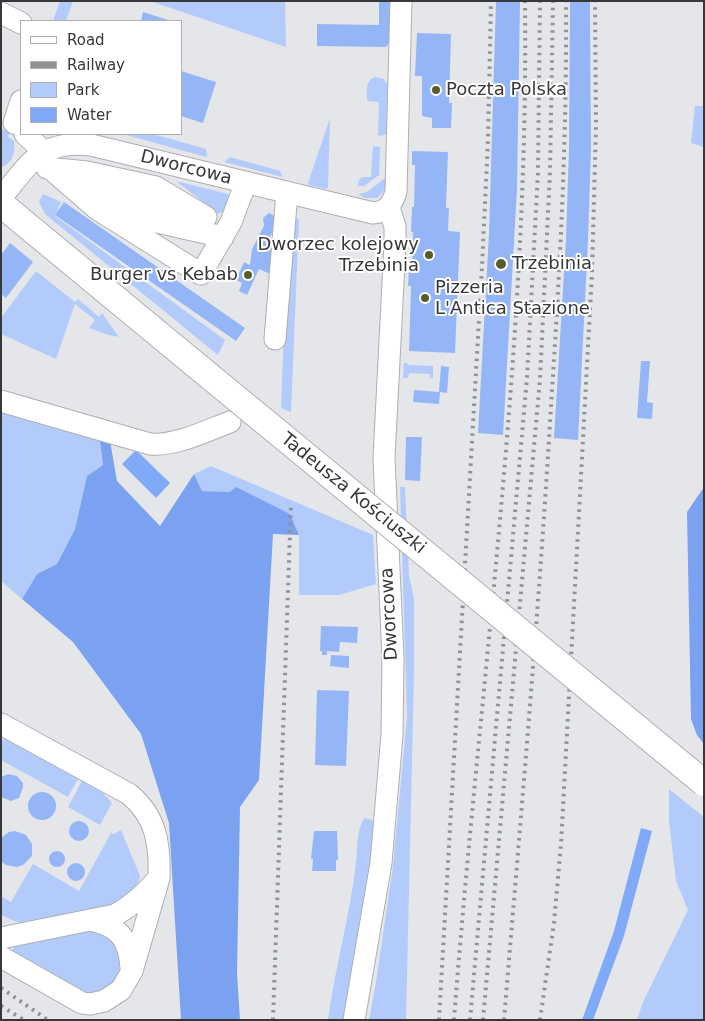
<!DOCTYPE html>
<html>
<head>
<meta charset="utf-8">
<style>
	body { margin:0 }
	#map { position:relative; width:705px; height:1021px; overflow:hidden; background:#e4e6ea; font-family:"DejaVu Sans",sans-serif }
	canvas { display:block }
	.frame { position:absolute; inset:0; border:2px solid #373839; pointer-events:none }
	.legend { position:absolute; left:20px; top:20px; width:162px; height:115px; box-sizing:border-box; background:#fff; border:1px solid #afafb0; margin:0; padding:6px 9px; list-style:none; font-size:15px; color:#373839 }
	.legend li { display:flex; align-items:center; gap:10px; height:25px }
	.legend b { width:25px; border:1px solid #afafb0 }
</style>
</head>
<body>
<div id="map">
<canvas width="705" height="1021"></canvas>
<div class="frame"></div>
<ul class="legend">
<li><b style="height:6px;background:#fff"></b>Road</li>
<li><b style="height:6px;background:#909294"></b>Railway</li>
<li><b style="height:14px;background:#b2cbfb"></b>Park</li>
<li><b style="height:14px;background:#80a9f8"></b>Water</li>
</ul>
</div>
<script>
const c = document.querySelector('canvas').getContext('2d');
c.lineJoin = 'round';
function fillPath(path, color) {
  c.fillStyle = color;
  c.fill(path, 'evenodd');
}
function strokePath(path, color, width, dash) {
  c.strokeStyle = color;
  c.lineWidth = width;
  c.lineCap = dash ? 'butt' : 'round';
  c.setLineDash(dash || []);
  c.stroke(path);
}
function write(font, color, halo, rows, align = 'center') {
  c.font = font + ' "DejaVu Sans",sans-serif';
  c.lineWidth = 4;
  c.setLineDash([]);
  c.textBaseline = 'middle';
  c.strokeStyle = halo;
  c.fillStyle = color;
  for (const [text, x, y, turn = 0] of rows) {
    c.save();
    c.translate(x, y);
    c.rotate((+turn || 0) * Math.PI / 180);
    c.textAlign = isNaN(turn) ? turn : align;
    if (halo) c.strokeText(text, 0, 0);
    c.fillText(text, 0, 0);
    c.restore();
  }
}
fillPath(new Path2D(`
	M60 1H73L66 21H53Z
	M150 1H285L286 47Z
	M375 77 384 79 388 85 386 134 381 136 378 135 379 102 368 101 367 99C367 91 365 81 375 77Z
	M695 106H704V147L691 143Z
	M330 118 328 187 326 189 309 185 308 183Z
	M2 129 10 132 8 137 14 141C15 153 13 163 1 167Z
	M123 134H153L206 149 207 155 206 157Z
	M373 146 380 147 379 175 364 186H358L359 180 362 177H371Z
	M387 147V188L377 198H364L359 194 367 192 385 178Z
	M230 157 280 171 283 177 224 162Z
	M176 181 228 194C230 203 227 214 217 213Z
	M43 194 61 202 55 216 225 340 218 355 45 214 39 202Z
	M288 218 299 219 291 412 281 408Z
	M36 271 75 302 78 299 99 317 102 313 119 337 109 335 89 328 95 320 75 304 56 359 1 334V318Z
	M404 363H407L408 365 433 366V378H430V374L409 373 408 378H403Z
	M1 407 99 433 103 465 87 476 75 529 57 564 37 574 22 599 1 581Z
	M211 466 373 535 376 584 339 595H299V535L290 514 230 492 202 491 194 474Z
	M400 487H405L409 576 414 599V673L406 1020H369L376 982 393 866 407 716Z
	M4 738 78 779 68 797 1 760V743Z
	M82 781 103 793 112 803 100 825 68 807Z
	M669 789 704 817V1020H637L643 1002 688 910 676 881 669 821Z
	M365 818 372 820 374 825 371 867 343 1020H328C335 967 350 916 356 863 358 851 356 827 365 818Z
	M121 830 140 876 139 881 134 891 120 904 26 923H19L1 915V896L11 902 33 864 79 891 111 833 114 834Z
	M90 928C96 931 106 934 112 940 125 953 121 970 114 986L88 998 12 951 16 943Z`), '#b2cbfb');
fillPath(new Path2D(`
	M99 433 109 435 117 481 160 526 194 474 202 491 230 492 236 487 290 514 299 535 273 534 259 780 240 807 237 973 240 1020H181L169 823 141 734 73 642 22 599 37 574 57 564 75 529 87 476 103 465Z
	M704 487V744L697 735 691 719 687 512Z`), '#7aa2f0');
fillPath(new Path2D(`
	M136 450 170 483 156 498 122 464Z
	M641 828 652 831 624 936 593 1020H582L614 931Z`), '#80a9f8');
fillPath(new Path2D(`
	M379 1H390V41L386 47 317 46V24L379 25Z
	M496 1H520L517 189 503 435 478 433 489 233Z
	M570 1H590V10L591 148 588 240 578 440 554 438 566 239 569 148Z
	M143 12 171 21H141Z
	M417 33 451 34 449 103H452L451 128H432V118L422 116V76H415Z
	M181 71 216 82 203 123 181 116Z
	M412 151 448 152 446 208H449L448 231 460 232 455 353 409 351 411 286H408L409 269H412L413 232H411L412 207H414L415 165H412Z
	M64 202 245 328 236 341 55 215Z
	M269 213 276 217V225L269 239 276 243 278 256 270 274 259 269 247 295 239 291 242 283 236 280 244 262 250 265 252 249 264 226 263 218Z
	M10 243 33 262 6 298 1 294V255Z
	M641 361H650L647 402 653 403 652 419 637 418Z
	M441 366 449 367 447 393 440 392 439 404 413 402 414 390 439 392Z
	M406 437H422L420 481 405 480Z
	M321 626 358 627 357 643 340 642 339 652 327 651V655H322V651H320Z
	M331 655 349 656V668L330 666Z
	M317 690 349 691 346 766 315 765Z
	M8 774 17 776 23 783V787L19 798 11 801 1 797V777Z
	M28 806a14 14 0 1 1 28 0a14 14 0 1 1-28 0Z
	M69 831a10 10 0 1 1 20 0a10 10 0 1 1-20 0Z
	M15 831 26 835 32 844V856L23 865 17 867 6 865 1 861V838L9 832Z
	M314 831H337L338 860H336V871H312L313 859H311Z
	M49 859a8 8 0 1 1 16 0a8 8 0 1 1-16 0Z
	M67 872a9 9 0 1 1 18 0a9 9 0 1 1-18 0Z`), '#95b6f6');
const minor = new Path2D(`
	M1 13 21 23
	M14 123 21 101
	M25 134 43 151
	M47 168 87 172 156 187 206 217
	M51 169 97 209 201 274 231 222 246 182
	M72 185 186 212
	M1 198C29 164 41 139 91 145L373 213C386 212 392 205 396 192L401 1
	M113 212 223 237
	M275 339 287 192
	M1 401 150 444C176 446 206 431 230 422
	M1 724 129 794C157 817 160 845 159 878L132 971 121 990 104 1001 90 1004 82 1003 1 957
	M90 920C119 926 129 938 131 968
	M1 938 115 915C132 906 144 895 157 880
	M354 1020 381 863 392 735 393 658 384 458 395 243V227L389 207`);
const major = new Path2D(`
	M1 204 202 370`);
strokePath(minor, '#adafb2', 23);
strokePath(major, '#adafb2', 28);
strokePath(minor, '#fff', 21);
strokePath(major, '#fff', 26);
strokePath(new Path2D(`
	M1 988 48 1020
	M1 1006 24 1020
	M273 1020 291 504
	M439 1020 482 267 488 140 491 1
	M454 1020C480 680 529 343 525 1
	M470 1020 527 378 538 172 540 1
	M483 1020 540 379 550 172 553 1
	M504 1020C521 815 539 611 551 406 560 271 567 136 566 1
	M540 1020 554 923 561 844 592 273 596 126 595 1`), '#909294', 4, [2.5, 5]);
const majorBridge = new Path2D(`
	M202 370 704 783`);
strokePath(majorBridge, '#adafb2', 28, []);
strokePath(majorBridge, '#fff', 26);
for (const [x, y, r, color] of [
	[436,90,5,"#585c2a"],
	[429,255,5,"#585c2a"],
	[501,264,6,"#585c2a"],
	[248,275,5,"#585c2a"],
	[425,298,5,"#585c2a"]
]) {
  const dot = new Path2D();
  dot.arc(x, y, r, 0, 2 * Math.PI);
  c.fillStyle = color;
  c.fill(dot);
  strokePath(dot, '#fff', 2);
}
write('18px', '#373839', '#fff', [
	["Poczta Polska",446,90],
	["Dworzec kolejowy",419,245,"right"],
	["Trzebinia",419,266,"right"],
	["Trzebinia",512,264],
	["Burger vs Kebab",238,275,"right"],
	["Pizzeria",435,288],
	["L'Antica Stazione",435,309]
], 'left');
write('18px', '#373839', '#fff', [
	["Dworcowa",186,168,14],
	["Tadeusza Kościuszki",353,494,39],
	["Dworcowa",390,614,-93]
]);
</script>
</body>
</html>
